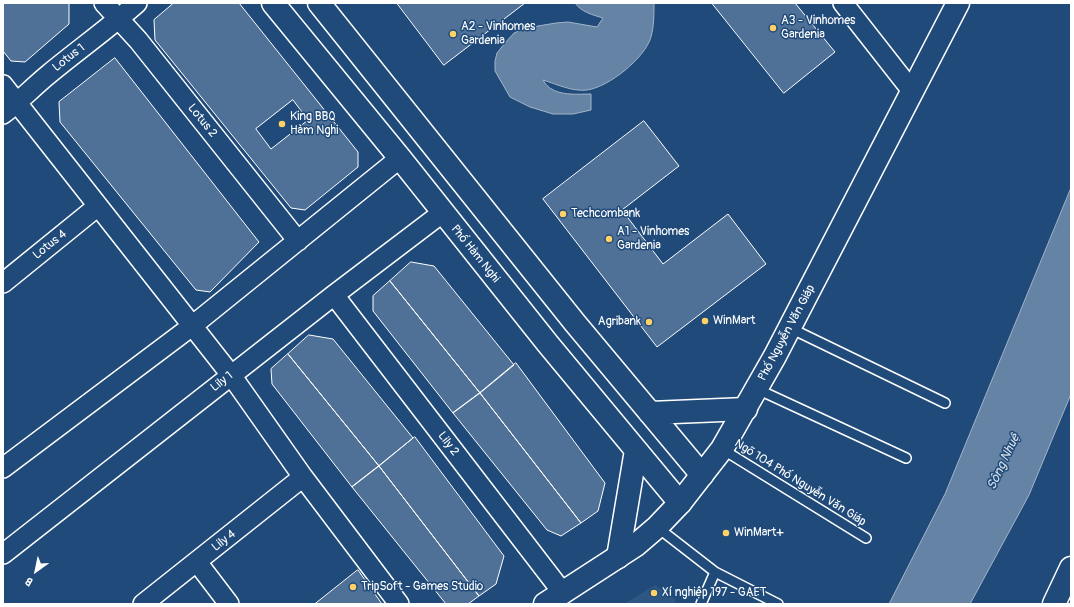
<!DOCTYPE html>
<html>
<head>
<meta charset="utf-8">
<style>
	body { margin:0 }
	#map { position:relative; width:1074px; height:607px; overflow:hidden; background:#1f4a7a; font-family:Pangolin,sans-serif }
	canvas { display:block }
	.frame { position:absolute; inset:0; border:4px solid #fff; pointer-events:none }
	.north { position:absolute; left:16px; top:551px; width:40px; height:40px; -webkit-text-stroke:3px #1f4a7a; paint-order:stroke; rotate:213deg; font-size:11px; font-weight:700; line-height:16px; text-align:center; color:#fff }
	.north::after { content:''; display:block; margin:auto; width:14px; height:18px; background:#fff; clip-path:polygon(50% 0,100% 100%,50% 72%,0 100%) }
</style>
</head>
<body>
<div id="map">
<canvas width="1074" height="607"></canvas>
<div class="frame"></div>
<div class="north">B</div>
</div>
<script>
const c = document.querySelector('canvas').getContext('2d');
c.lineJoin = 'round';
function fillPath(path, color) {
  c.fillStyle = color;
  c.fill(path, 'evenodd');
}
function strokePath(path, color, width, dash) {
  c.strokeStyle = color;
  c.lineWidth = width;
  c.lineCap = dash ? 'butt' : 'round';
  c.setLineDash(dash || []);
  c.stroke(path);
}
function write(font, color, halo, rows, align = 'center') {
  c.font = font + ' Pangolin,sans-serif';
  c.lineWidth = 3;
  c.setLineDash([]);
  c.textBaseline = 'middle';
  c.strokeStyle = halo;
  c.fillStyle = color;
  for (const [text, x, y, turn = 0] of rows) {
    c.save();
    c.translate(x, y);
    c.rotate((+turn || 0) * Math.PI / 180);
    c.textAlign = isNaN(turn) ? turn : align;
    if (halo) c.strokeText(text, 0, 0);
    c.fillText(text, 0, 0);
    c.restore();
  }
}
fillPath(new Path2D(`
	M655 585 676 600 674 604H624Z`), '#2e5683');
const water = new Path2D(`
	M575 3H654C654 14 654 26 651 37 645 58 609 87 587 90 573 92 556 84 543 80 552 97 575 94 591 94V110L573 114H553L530 107 510 97 495 71V61L497 53 505 43 514 33 526 28 556 23 568 22 597 27 603 18C593 15 581 12 575 3Z
	M1071 188V394L1029 495 970 604H889L945 494Z`);
fillPath(water, '#6583a4');
strokePath(water, '#a3b5c8', 1);
const building = new Path2D(`
	M3 3H69V24L25 62 11 61 3 51Z
	M174 3H239L358 152V167L305 210 291 208 155 40 154 20Z
	M397 3H525L444 65Z
	M712 3H795L835 52 784 93Z
	M115 58 259 242 210 292 196 290 60 122 59 102Z
	M293 100 308 120 271 149 256 129Z
	M644 121 679 166 622 210 663 264 728 214 766 264 657 347 543 199Z
	M411 262 434 266 514 365 480 393 390 281Z
	M390 281 480 393 453 413 373 311V296Z
	M309 335 333 339 413 438 379 466 288 354Z
	M288 354 379 466 352 487 272 384 271 369Z
	M516 363 605 483 598 511 581 523 480 393Z
	M480 393 581 523 561 536 547 530 453 413Z
	M415 437 504 556 496 584 479 596 379 466Z
	M379 466 479 596 468 604H446L352 487Z
	M358 570 382 604H315Z`);
fillPath(building, '#507197');
strokePath(building, '#fff', 1);
const service = new Path2D(`
	M790 328 945 403
	M757 389 906 458
	M722 449 866 538
	M657 527 715 572 778 604
	M701 604 715 572`);
const minor = new Path2D(`
	M104 3 138 40 298 241
	M843 3 912 91
	M3 85 231 375 303 477 399 604
	M3 114C19 102 33 87 49 74 78 50 109 28 137 3
	M3 283 98 206
	M334 295 563 593
	M3 468 192 326 400 158
	M3 554 334 295 442 213
	M197 562 229 604
	M143 604 303 477`);
const tertiary = new Path2D(`
	M545 604 636 545 657 527 680 503 722 449 775 356 958 3
	M1054 604 1071 568`);
const secondary = new Path2D(`
	M273 3 400 158 548 344 680 503
	M319 3 575 323 702 475
	M650 413 746 409
	M618 557 636 450`);
strokePath(service, '#fff', 12);
strokePath(minor, '#fff', 22);
strokePath(tertiary, '#fff', 25);
strokePath(secondary, '#fff', 25);
strokePath(service, '#1f4a7a', 9);
strokePath(minor, '#1f4a7a', 19);
strokePath(tertiary, '#1f4a7a', 22);
strokePath(secondary, '#1f4a7a', 22);
for (const [x, y, r, color] of [
	[773,28,4,"#ffd166"],
	[453,34,4,"#ffd166"],
	[282,124,4,"#ffd166"],
	[563,214,4,"#ffd166"],
	[609,239,4,"#ffd166"],
	[705,321,4,"#ffd166"],
	[649,322,4,"#ffd166"],
	[726,533,4,"#ffd166"],
	[353,587,4,"#ffd166"],
	[654,593,4,"#ffd166"]
]) {
  const dot = new Path2D();
  dot.arc(x, y, r, 0, 2 * Math.PI);
  c.fillStyle = color;
  c.fill(dot);
  strokePath(dot, '#1f4a7a', 1.5);
}
write('12px', '#fff', '#1f4a7a', [
	["A3 - Vinhomes",781,21],
	["Gardenia",781,35],
	["A2 - Vinhomes",461,27],
	["Gardenia",461,41],
	["King BBQ",290,117],
	["Hàm Nghi",290,131],
	["Techcombank",571,214],
	["A1 - Vinhomes",617,232],
	["Gardenia",617,246],
	["WinMart",713,321],
	["Agribank",641,322,"right"],
	["WinMart+",734,533],
	["TripSoft - Games Studio",361,587],
	["Xí nghiệp 197 - GAET",662,593]
], 'left');
write('12px', '#fff', '#1f4a7a', [
	["Lotus 1",69,58,-38],
	["Lotus 2",202,121,51],
	["Lotus 4",50,245,-39],
	["Phố Hàm Nghi",475,254,51],
	["Phố Nguyễn Văn Giáp",787,333,-62],
	["Lily 1",222,382,-38],
	["Lily 2",448,444,53],
	["Ngõ 104 Phố Nguyễn Văn Giáp",800,483,32],
	["Lily 4",224,541,-38]
]);
write('italic 13px', '#d8e0e8', '#1f4a7a', [
	["Sông Nhuệ",1004,462,-65]
]);
</script>
</body>
</html>
